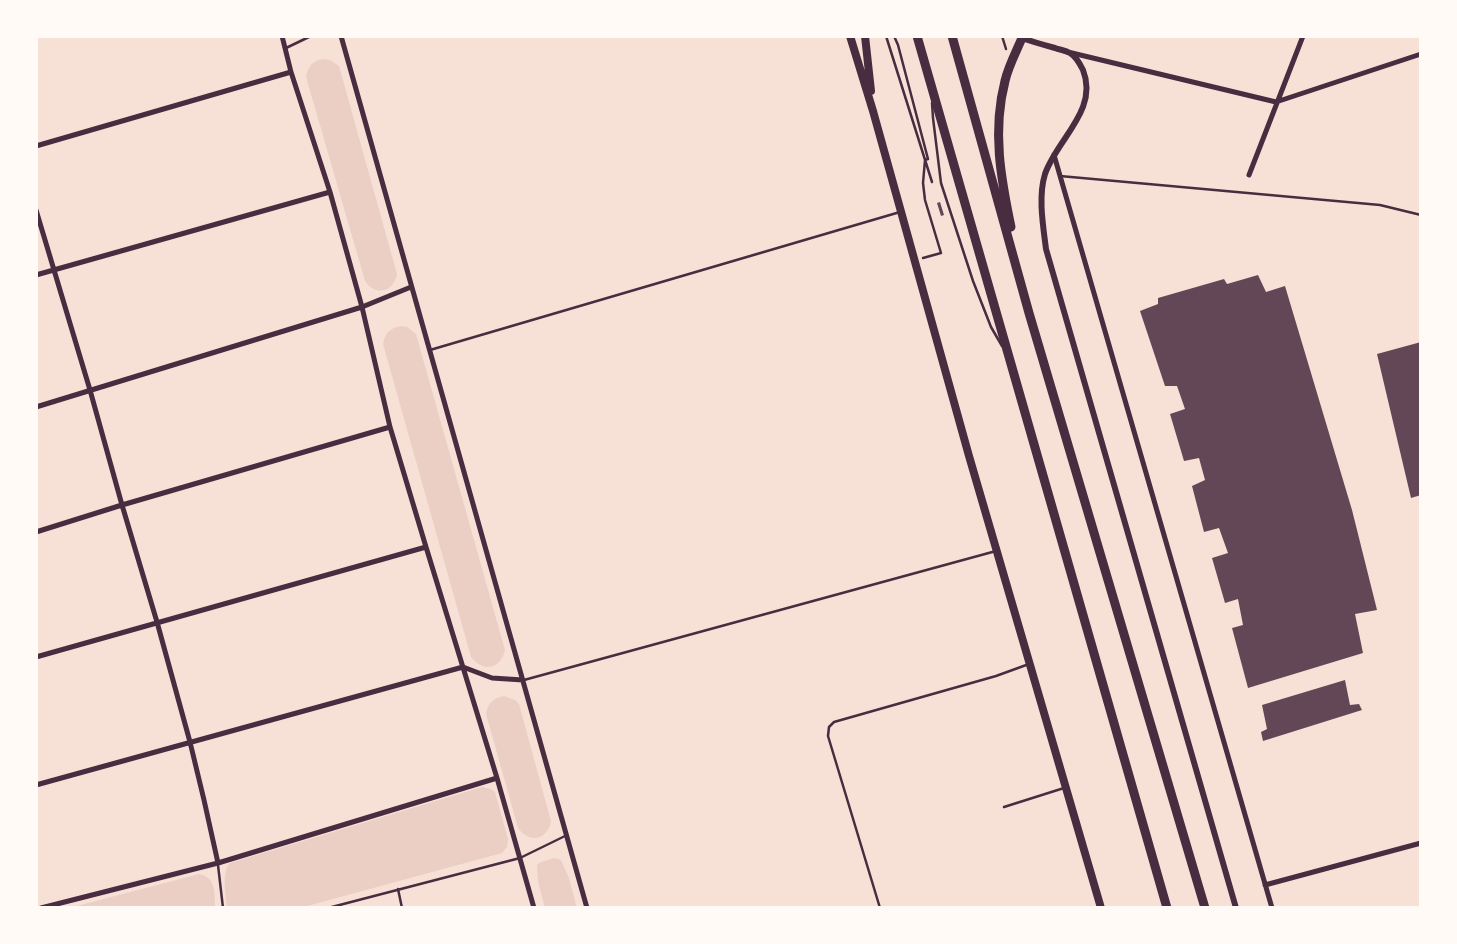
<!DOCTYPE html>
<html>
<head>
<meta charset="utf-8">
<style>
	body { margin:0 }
	#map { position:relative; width:1457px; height:944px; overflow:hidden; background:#f7e1d7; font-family:Overpass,sans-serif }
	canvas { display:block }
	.frame { position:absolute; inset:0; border:38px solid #fffaf5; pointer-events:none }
</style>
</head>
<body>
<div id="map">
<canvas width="1457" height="944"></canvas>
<div class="frame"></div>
</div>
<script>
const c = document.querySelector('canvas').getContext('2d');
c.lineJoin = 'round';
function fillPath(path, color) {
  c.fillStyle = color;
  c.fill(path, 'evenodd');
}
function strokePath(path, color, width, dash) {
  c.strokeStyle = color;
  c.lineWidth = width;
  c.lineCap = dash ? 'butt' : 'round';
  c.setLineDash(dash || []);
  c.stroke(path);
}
fillPath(new Path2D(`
	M324 59 330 60 339 66 397 274C394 292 375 297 365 281L306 77C308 66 313 60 324 59Z
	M401 326 407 327 416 334 505 650C501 669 483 673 471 657L383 344C385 333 390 328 401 326Z
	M504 696 515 700 519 704 551 821C548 840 529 844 518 828L486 714C488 703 493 698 504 696Z
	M482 787 491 789 495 792 508 839 507 847 502 853 300 908H227C226 896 221 872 230 863Z
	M554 858 561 860 569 878 577 908H545L538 882 537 865 541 862Z
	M199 874C216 877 215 893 215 908H69Z`), '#ebcfc5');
fillPath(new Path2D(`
	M940 202 944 215 941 216 937 203Z
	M1258 275 1266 292 1285 286 1352 510 1377 610 1355 614 1363 653 1248 688 1232 628 1243 625 1238 599 1225 603 1212 558 1228 553 1219 528 1204 532 1192 486 1205 480 1199 458 1184 461 1170 414 1185 409 1177 386H1165L1140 311 1158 304V298L1224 279 1227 284Z
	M1421 342V495L1411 498 1377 354Z
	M1345 680 1350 705 1359 704 1362 710 1263 741 1261 732 1267 729 1262 705Z`), '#644757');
strokePath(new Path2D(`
	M886 36 932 182
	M894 36 898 45 928 159 925 160 923 183 925 200 941 253 923 258
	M1002 36 1006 49`), '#4a2c40', 2.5);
strokePath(new Path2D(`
	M286 48 311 36
	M932 103 933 118 941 183 973 281 991 327 1002 346
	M1060 176 1380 205 1421 215
	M430 350 900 212
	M524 680 996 551
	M1004 807 1064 788
	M218 865 223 908
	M398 889 402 908
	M328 908 520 858 565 836
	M880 908 828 736 829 727 834 722 996 676 1029 664`), '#4a2c40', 2.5);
strokePath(new Path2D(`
	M282 36 291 72 330 192 362 307 390 427 426 547 497 778 534 908
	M341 36 587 908
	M1072 53 1276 102 1421 54
	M36 146 291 72
	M1054 155 1272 908
	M1249 175 1303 36
	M36 210 90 390 122 505 157 622 190 742 204 800 218 863
	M36 275 330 192
	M36 407 362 307 411 287
	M36 532 122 505 390 427
	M36 657 426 547
	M36 785 463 667 492 678 523 680
	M1265 885 1421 843
	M41 908 218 863 497 778`), '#4a2c40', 5);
strokePath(new Path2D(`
	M1023 36 1022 38C1033 42 1044 45 1055 48 1060 50 1065 50 1070 53 1076 56 1080 64 1083 70 1099 110 1057 139 1045 174 1038 197 1043 225 1046 249L1236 908`), '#4a2c40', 6);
strokePath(new Path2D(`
	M850 36 873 111 969 456 1101 908
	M865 36 871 91`), '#4a2c40', 8);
strokePath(new Path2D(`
	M917 36 1167 908
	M952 36 1029 313 1205 908
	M1011 227C1001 179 992 131 1005 81 1008 67 1016 52 1022 38`), '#4a2c40', 9);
</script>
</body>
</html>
